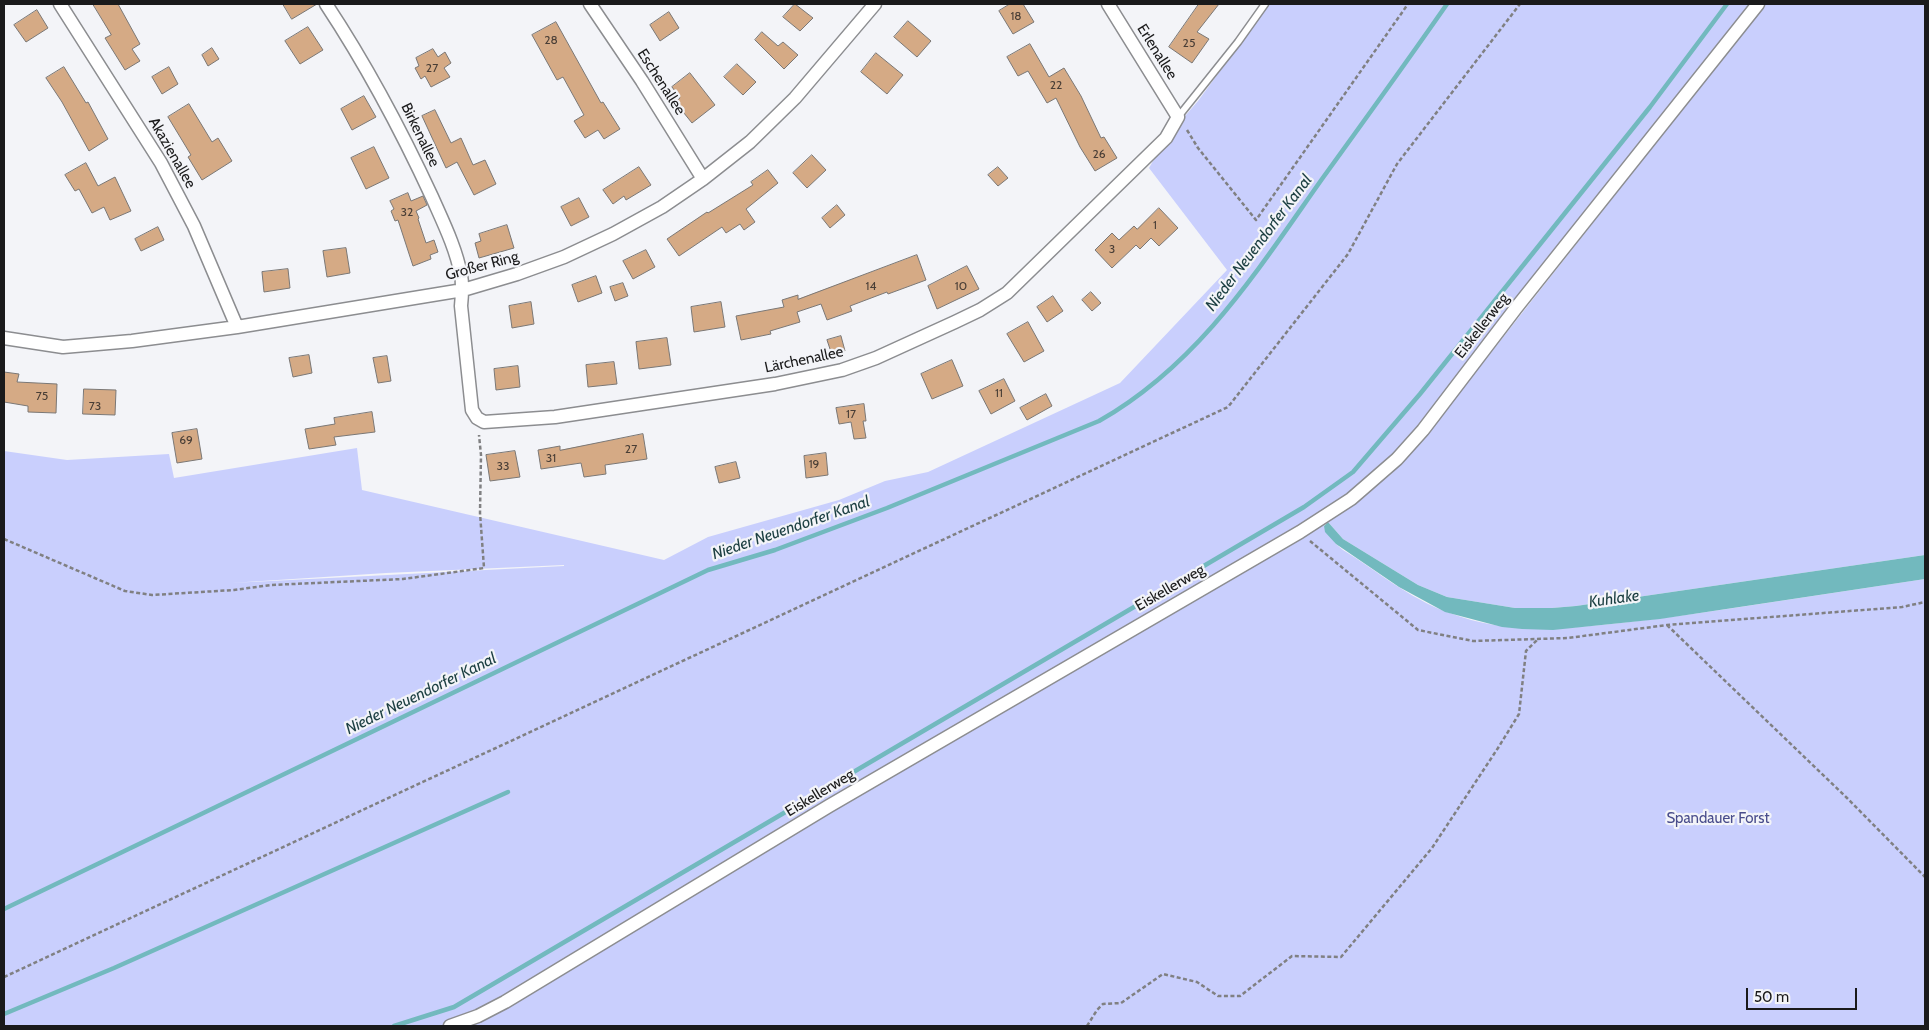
<!DOCTYPE html>
<html>
<head>
<meta charset="utf-8">
<style>
	body { margin:0 }
	#map { position:relative; width:1929px; height:1030px; overflow:hidden; background:#f3f4f8; font-family:Cabin,sans-serif }
	canvas { display:block }
	.frame { position:absolute; inset:0; border:5px solid #1a1a1b; pointer-events:none }
	.scale { position:absolute; left:1746px; top:988px; width:111px; height:22px; box-sizing:border-box; border:2px solid #1a1a1b; border-top:0; padding-left:6px; font-size:15px; line-height:18px; white-space:nowrap; color:#1a1a1b; -webkit-text-stroke:4px #f3f4f8; paint-order:stroke }
</style>
</head>
<body>
<div id="map">
<canvas width="1929" height="1030"></canvas>
<div class="frame"></div>
<div class="scale">50 m</div>
</div>
<script>
const c = document.querySelector('canvas').getContext('2d');
c.lineJoin = 'round';
function fillPath(path, color) {
  c.fillStyle = color;
  c.fill(path, 'evenodd');
}
function strokePath(path, color, width, dash) {
  c.strokeStyle = color;
  c.lineWidth = width;
  c.lineCap = dash ? 'butt' : 'round';
  c.setLineDash(dash || []);
  c.stroke(path);
}
function write(font, color, halo, rows, align = 'center') {
  c.font = font + ' Cabin,sans-serif';
  c.lineWidth = 4.5;
  c.setLineDash([]);
  c.textBaseline = 'middle';
  c.strokeStyle = halo;
  c.fillStyle = color;
  for (const [text, x, y, turn = 0] of rows) {
    c.save();
    c.translate(x, y);
    c.rotate((+turn || 0) * Math.PI / 180);
    c.textAlign = isNaN(turn) ? turn : align;
    if (halo) c.strokeText(text, 0, 0);
    c.fillText(text, 0, 0);
    c.restore();
  }
}
fillPath(new Path2D(`
	M1269 4H1752L1418 430 1338 514 1390 475 1427 434 1765 4H1925V555L1576 606 1552 608H1515L1447 597 1418 585 1343 539 1328 522 1324 526 1336 544 1343 550C1377 571 1409 598 1447 612 1504 634 1552 630 1611 624 1650 620 1688 615 1727 609 1793 599 1859 589 1925 579V1026H4V451L67 460 169 454 174 478 357 448 362 490 664 560 708 537 839 500 885 481 928 472 1120 383 1227 270 1149 168 1166 138 1198 101ZM564 565V566L231 583 386 573Z`), '#c9cffd');
fillPath(new Path2D(`
	M1328 522 1343 539 1418 585 1447 597 1515 608H1552L1576 606 1925 555V579L1660 619 1553 630 1522 629 1502 627 1445 612 1399 587 1336 544 1325 532 1324 526Z`), '#72b9be');
strokePath(new Path2D(`
	M4 909 708 570 775 550 887 508 1099 421C1199 364 1257 271 1322 179 1364 121 1406 63 1447 4
	M4 1014 114 968 508 792
	M394 1026 454 1007 1304 507 1353 472 1420 394 1650 107 1727 4`), '#72b9be', 4.5);
const building = new Path2D(`
	M93 4H118L140 44 132 49 140 61 125 70 105 38 111 35Z
	M283 4H317L292 19Z
	M795 4 813 18 800 31 783 17Z
	M1010 4H1023L1034 22 1013 34 999 11Z
	M1199 4H1219L1197 32 1209 39 1192 63 1169 47Z
	M37 10 48 28 26 42 14 25Z
	M669 12 679 28 660 41 650 25Z
	M908 21 931 41 917 57 894 37Z
	M556 22 601 103 603 102 620 129 604 139 598 130 585 138 574 121 584 115 563 77 557 80 532 35Z
	M308 27 323 50 300 64 285 41Z
	M762 32 778 46 783 42 798 55 784 69 755 40Z
	M1030 44 1049 77 1064 68 1081 96 1101 138 1104 137 1117 158 1095 171 1080 147 1056 98 1047 103 1028 71 1018 76 1007 57Z
	M212 48 219 59 208 66 202 55Z
	M433 49 438 57 445 52 451 63 444 68 450 77 431 87 425 76 421 79 415 68 419 66 416 58Z
	M876 53 903 75 887 94 861 72Z
	M737 64 756 82 743 95 724 77Z
	M64 67 86 103 88 102 108 139 89 151 62 102 46 78Z
	M169 67 178 84 162 94 152 77Z
	M690 73 715 105 692 123 675 102 680 98 672 87Z
	M364 96 376 117 352 130 341 109Z
	M189 104 212 142 218 138 232 161 202 180 188 157 191 155 168 117Z
	M435 110 451 143 461 138 473 165 485 160 496 184 474 195 457 162 446 168 422 116Z
	M374 147 389 178 366 189 351 158Z
	M812 155 826 170 807 188 793 173Z
	M86 163 98 186 115 177 131 211 110 220 104 207 92 213 79 189 75 191 65 175Z
	M639 167 651 185 626 200 624 196 613 204 603 190Z
	M998 167 1008 178 998 186 988 175Z
	M768 170 778 183 746 209 755 222 744 230 740 224 726 233 722 227 679 256 667 239 707 212 708 213 753 185 751 182Z
	M408 193 411 201 423 196 427 205 416 211 419 218 418 219 426 243 434 240 438 252 430 255 431 259 413 266 398 220 395 221 391 211 394 209 390 201Z
	M579 198 589 217 571 226 561 207Z
	M837 205 845 215 830 228 822 218Z
	M1159 208 1178 228 1159 246 1151 238 1140 249 1136 245 1112 268 1095 250 1112 233 1119 240 1134 226 1137 229Z
	M507 225 514 248 479 258 475 243 481 241 479 234Z
	M158 227 164 240 141 251 135 239Z
	M346 248 350 273 327 277 323 251Z
	M646 250 655 267 633 279 623 261Z
	M917 255 926 280 888 294 887 292 850 306 852 311 827 320 821 304 797 312 800 322 770 331 771 334 741 340 736 316 784 307 782 300 798 295V299Z
	M967 266 979 289 937 309 928 286Z
	M288 269 290 288 264 292 262 272Z
	M596 276 602 293 578 302 572 285Z
	M623 283 628 296 615 301 610 287Z
	M1091 292 1101 303 1092 311 1082 300Z
	M1053 296 1063 311 1047 322 1037 307Z
	M531 302 534 324 512 328 509 306Z
	M721 302 725 327 694 332 691 307Z
	M1028 322 1044 351 1024 362 1007 334Z
	M841 336 845 351 832 355 827 340Z
	M667 338 671 365 639 369 636 342Z
	M309 355 312 373 293 377 289 358Z
	M387 356 391 381 378 383 373 358Z
	M952 360 963 386 932 399 921 374Z
	M614 362 617 384 588 387 586 365Z
	M518 366 520 387 496 390 494 369Z
	M4 372 19 374 17 382 57 384 56 413 28 412V406L4 402Z
	M1004 379 1015 401 991 414 979 391Z
	M84 389 116 390 115 415 83 414Z
	M1046 394 1052 406 1027 420 1020 408Z
	M864 404 866 421H863L866 438 854 439 851 422 839 424 836 408Z
	M372 412 375 432 334 437 336 445 309 449 305 429 335 424 334 418Z
	M197 429 202 459 177 463 172 433Z
	M643 434 647 459 605 465 606 474 584 477 581 463 541 469 538 450 560 446V450Z
	M515 451 520 477 490 481 486 455Z
	M826 453 828 475 806 478 804 456Z
	M736 462 740 478 719 483 715 467Z`);
fillPath(building, '#d5aa85');
strokePath(building, '#7a7775', 1);
const lane = new Path2D(`
	M1178 117 1238 42 1265 4`);
const street = new Path2D(`
	M60 4 161 163 194 226 237 327
	M326 4C367 66 401 130 432 197 443 222 456 248 461 275 463 285 462 296 461 306L472 410 477 418 484 422 555 417 775 384 842 370 876 358 955 322 980 310 1007 293 1166 138 1178 117 1108 4
	M590 4 642 81 703 179
	M4 338 63 347 132 341 237 327 463 290 517 274 564 257 613 234 662 207 703 179 750 142 795 98 875 4
	M450 1026 478 1016 505 1002 829 806 1300 532 1351 499 1397 459 1423 430 1516 308 1758 4`);
strokePath(lane, '#8c8d90', 9);
strokePath(street, '#8c8d90', 15);
strokePath(new Path2D(`
	M1187 130 1198 148 1256 220 1408 4
	M4 539 125 591 152 595 234 590 271 585 403 579 484 568 480 513 481 455 479 435
	M1310 541 1418 630 1473 641 1568 638 1667 625 1902 607 1925 602
	M1667 625 1847 798 1925 877
	M4 977 1228 407 1348 254 1397 164 1520 4
	M1087 1026 1097 1010 1103 1004 1121 1003 1163 974 1197 982 1218 996H1240L1292 956 1341 957 1432 848 1498 748 1519 714 1526 651 1538 639`), '#808082', 2.5, [4, 2.5]);
strokePath(lane, '#fff', 6);
strokePath(street, '#fff', 12);
write('12px', '#493e36', null, [
	["18",1016,16],
	["28",551,40],
	["25",1189,43],
	["27",432,68],
	["22",1056,85],
	["26",1099,154],
	["32",407,212],
	["1",1155,225],
	["3",1112,249],
	["14",871,286],
	["10",961,286],
	["11",999,393],
	["75",42,396],
	["73",95,406],
	["17",851,414],
	["69",186,440],
	["27",631,449],
	["31",551,458],
	["19",814,464],
	["33",503,466]
]);
write('15px', '#1a1a1b', '#f3f4f8', [
	["Erlenallee",1157,52,58],
	["Eschenallee",661,82,57],
	["Birkenallee",420,135,64],
	["Akazienallee",172,153,60],
	["Großer Ring",482,266,-15],
	["Eiskellerweg",1482,326,-52],
	["Lärchenallee",804,360,-12],
	["Eiskellerweg",1170,588,-30],
	["Eiskellerweg",820,793,-31]
]);
write('15px', '#494d8c', '#f3f4f8', [
	["Spandauer Forst",1718,819]
]);
write('italic 16px', '#1c3f42', '#f3f4f8', [
	["Nieder Neuendorfer Kanal",1259,243,-53],
	["Nieder Neuendorfer Kanal",791,528,-19],
	["Kuhlake",1614,599,-8],
	["Nieder Neuendorfer Kanal",421,694,-26]
]);
</script>
</body>
</html>
